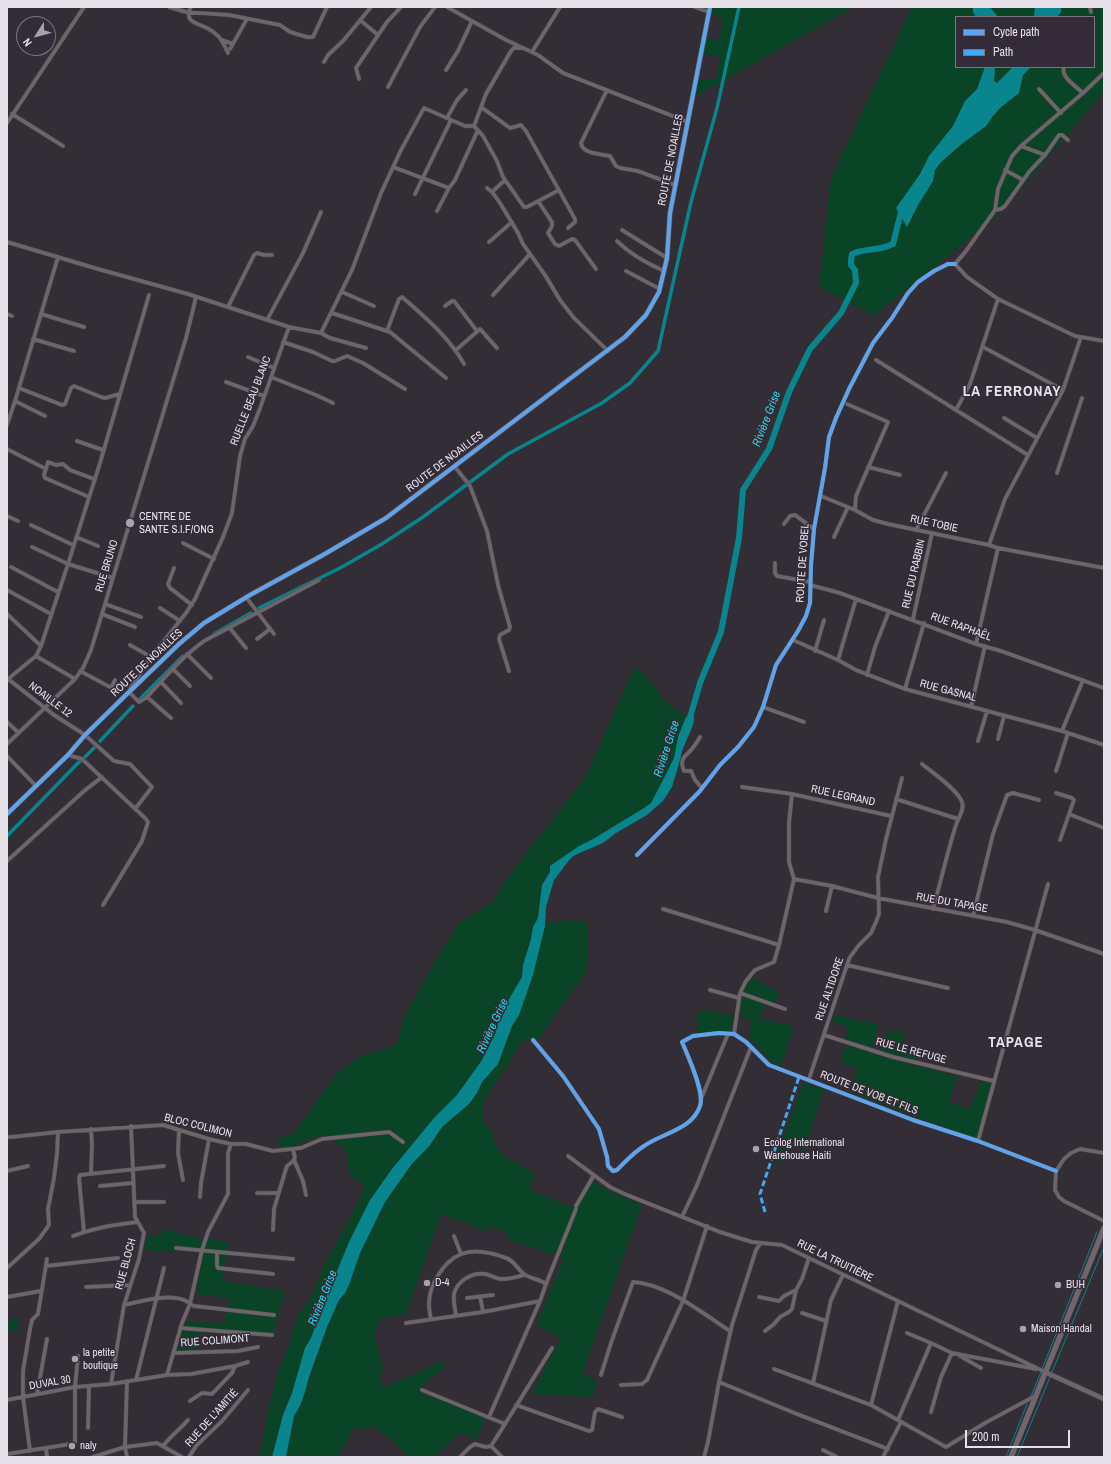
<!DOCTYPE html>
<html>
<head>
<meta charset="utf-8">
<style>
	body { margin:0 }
	#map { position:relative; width:1111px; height:1464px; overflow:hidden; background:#332e35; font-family:"Archivo Narrow",sans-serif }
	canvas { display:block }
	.frame { position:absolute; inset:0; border:8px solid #e7e2ea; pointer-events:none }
	.legend { position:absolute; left:955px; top:16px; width:140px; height:52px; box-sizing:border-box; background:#342b38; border:1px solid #7c747f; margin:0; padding:5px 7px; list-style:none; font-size:12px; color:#e7e2ea }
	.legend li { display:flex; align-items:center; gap:8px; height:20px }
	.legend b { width:20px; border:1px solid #7c747f }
	.north { position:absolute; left:16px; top:16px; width:40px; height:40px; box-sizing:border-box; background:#342b38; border:1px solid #7c747f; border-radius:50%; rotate:234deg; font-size:11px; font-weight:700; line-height:16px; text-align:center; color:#e7e2ea }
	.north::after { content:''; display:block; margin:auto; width:14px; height:18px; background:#a8a3ab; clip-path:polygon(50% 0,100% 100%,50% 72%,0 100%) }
	.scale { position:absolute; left:965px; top:1430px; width:105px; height:18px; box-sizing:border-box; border:2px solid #e7e2ea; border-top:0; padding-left:5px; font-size:12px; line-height:14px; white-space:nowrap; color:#e7e2ea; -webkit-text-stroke:3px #342b38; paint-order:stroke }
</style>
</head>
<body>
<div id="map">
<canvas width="1111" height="1464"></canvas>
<div class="frame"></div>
<ul class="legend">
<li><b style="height:5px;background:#60a3ed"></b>Cycle path</li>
<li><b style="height:5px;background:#3fa9f5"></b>Path</li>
</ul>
<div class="north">N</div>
<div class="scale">200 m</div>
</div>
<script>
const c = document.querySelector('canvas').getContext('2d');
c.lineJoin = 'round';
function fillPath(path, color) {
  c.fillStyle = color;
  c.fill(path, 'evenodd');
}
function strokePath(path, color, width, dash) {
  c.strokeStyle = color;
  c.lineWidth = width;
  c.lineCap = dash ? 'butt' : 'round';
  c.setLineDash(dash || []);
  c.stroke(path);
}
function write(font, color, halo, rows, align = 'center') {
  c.font = font + ' "Archivo Narrow",sans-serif';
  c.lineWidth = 3;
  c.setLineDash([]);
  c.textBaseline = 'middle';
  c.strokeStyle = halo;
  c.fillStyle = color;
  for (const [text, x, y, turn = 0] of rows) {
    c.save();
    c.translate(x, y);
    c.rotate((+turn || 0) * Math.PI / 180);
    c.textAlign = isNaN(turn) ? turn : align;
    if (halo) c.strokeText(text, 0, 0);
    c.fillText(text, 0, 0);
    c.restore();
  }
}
fillPath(new Path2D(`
	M705 7H854L689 100 693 80H716L720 57 697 53 701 36 718 40 723 19 704 12Z
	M912 7H1104V92L997 216 874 316 819 287 831 178ZM956 17H1094V67H956Z
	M635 666 649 679 663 699 686 717 678 737 672 762 651 803 644 808 553 863 550 866V872L543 882 539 903 538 918 533 928 531 939 523 965 522 977 502 1011 495 1034 482 1060 457 1095 440 1112 392 1169 370 1200 349 1242 325 1300 311 1338 305 1348 292 1393 283 1415 272 1457H258L262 1446 267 1417 278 1371 287 1350 299 1313 312 1296 326 1261 351 1216 363 1191 364 1184 353 1178 348 1170V1155L344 1149 327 1136 314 1137 291 1147 281 1146 276 1139 294 1134 336 1074 359 1057 396 1045 405 1015 437 958 459 923 493 902 511 873 585 778Z
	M567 920 588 922V969L537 1041 535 1038 520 1042 509 1064 502 1073 485 1099 482 1117 484 1122 492 1133 496 1145 503 1155 535 1174 529 1189 576 1209 593 1180 608 1191 642 1204 583 1372 597 1383 592 1397 531 1394 561 1338 536 1326 564 1258 507 1239 508 1232 489 1227 487 1232 441 1214 406 1314 380 1319 373 1337 375 1339 384 1373H379L383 1388 443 1361 445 1368 419 1388 421 1393 485 1417 477 1440 459 1433 434 1457H408L392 1440 373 1426 365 1430 355 1427 338 1457H286L294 1416 300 1406 305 1392 322 1341 331 1316 349 1285 354 1273 355 1265 371 1229 386 1200 411 1165 426 1150 442 1127 469 1104 477 1093 482 1082 498 1064 512 1026 519 1015 533 975 545 923Z
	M755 978 779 993 775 1004 765 1002 760 1019 794 1026 781 1067 771 1061 750 1039 751 1019 741 1018C740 1007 742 982 755 978Z
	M702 1010 733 1015 732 1032 697 1033V1013L701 1012Z
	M835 1015 865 1022 867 1021 879 1026 872 1048 846 1039 848 1027 832 1022Z
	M888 1030 905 1033 903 1044 921 1049 917 1062 880 1051Z
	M846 1044 893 1060 957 1076 949 1102 970 1109 982 1080 994 1086 979 1140 852 1093 858 1068 841 1063Z
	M803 1083 824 1089 804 1150 789 1145 782 1164 775 1161Z
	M163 1229 203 1240 207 1238 229 1243 222 1281 285 1291 273 1334 250 1332 246 1343 224 1334 199 1332 198 1352H176L183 1330 185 1322 225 1323 229 1298 196 1294 204 1250 158 1252 144 1249 148 1235H161Z
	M13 1316 19 1319 17 1331 12 1330 7 1332V1322H12Z`), '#094426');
fillPath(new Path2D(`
	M973 7H990L998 17H976L973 12Z
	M1035 7H1061V12L1057 17H1034Z
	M985 67H995L994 81 997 83 1013 67H1031L1023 75 1019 93 1001 107 993 116 986 126 963 143 941 162 935 170 933 181 918 205 907 227 896 208 920 174 929 156 953 126 965 101 977 89Z
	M693 712 694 719 693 725 682 751 679 764 672 787 663 801 647 815 616 833 603 843 575 855 570 859 554 880 546 907 545 926 533 975 519 1015 512 1026 498 1064 482 1082 477 1093 469 1104 442 1127 430 1145 411 1165 385 1202 360 1253 349 1285 345 1293 339 1300 327 1327 309 1377 305 1392 300 1406 294 1416 286 1457H272L283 1415 292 1393 305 1348 311 1338 325 1300 349 1242 370 1200 392 1169 434 1118 457 1095 482 1060 495 1034 502 1011 522 977 523 965 531 939 533 927 538 918 542 885 550 872V866L579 846 593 839 644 808 651 803 665 776 674 758 678 737 686 717Z`), '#09858e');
strokePath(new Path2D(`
	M1042 1369 1097 1232
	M1052 1372 1104 1247
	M1031 1396 1041 1372
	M1006 1457 1027 1404
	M1017 1457 1050 1377`), '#09858e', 1);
strokePath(new Path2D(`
	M259 608 342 567 382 544 423 517 508 454 602 403 630 383 658 351 691 202 717 108 739 7
	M214 634 251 613
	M140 699 183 656
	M100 741 133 706
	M85 757 94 748
	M7 836 81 760`), '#09858e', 3.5);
strokePath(new Path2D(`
	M689 721 700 683 721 632 739 538 743 490 769 449 789 392 810 349 841 313 856 283 855 270 851 265V260L852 254C866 248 879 251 893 244L902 208`), '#09858e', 6);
const minor = new Path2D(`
	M169 7 186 12 229 15 280 25 290 32 307 37H313L327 7
	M191 7C183 22 197 23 207 28 211 30 215 33 218 36 223 41 225 47 228 53
	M447 7 506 40 538 55 563 73 688 122
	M695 7 709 12
	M1090 7 1091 12
	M360 20 378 35
	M222 40 233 44
	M230 49 247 19
	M532 52 560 7
	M324 62 328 55 343 41 371 7
	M1064 67C1060 77 1077 87 1083 93
	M446 70 458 51 472 21
	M359 79 356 68 387 22 401 7
	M388 87 420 27 435 7
	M1039 89 1061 113
	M607 90 581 143C582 154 601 154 610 156L616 166 620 168 638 171 675 185
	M481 107 510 128 521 125 526 131 575 219V222L568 228
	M12 114 63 146
	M447 118 457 100 466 90
	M7 123 84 7
	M474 126 483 136 497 161 503 177 524 207H527L559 190
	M1021 146 1045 155
	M393 167 449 188
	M1005 170 1023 180
	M487 188 492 192 500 203 518 233 523 244 545 275 560 300 574 318 608 351
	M492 192 505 180
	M415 194 451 120
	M538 201 552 222V226L548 233 555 244 559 246 572 239 575 240 596 269
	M995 210 1001 209 1005 206 1029 172 1045 155 1059 135H1062L1068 140
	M437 211 449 188 455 180 478 130
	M622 230 667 258
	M617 241C631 255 646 263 664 271
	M7 242 98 269 188 294 289 327 321 333 330 338 366 348
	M489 242 512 222
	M955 264 966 251 995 210 998 189 1012 156 1021 146 1083 93 1104 73
	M955 264 967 277 998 299 1075 336 1104 341
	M626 271 660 289
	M342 292 374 306
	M493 295 530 254
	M445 306 452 301H454L477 331
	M228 307 254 255 257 253 264 255H272
	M332 313 390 332 446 378
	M7 314 12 316
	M41 314 84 327
	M267 320 303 253 321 212
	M387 331 399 299 402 297C425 317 449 337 464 364
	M321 333 352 270 381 193 401 150 424 108 465 126H474L486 94 511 51 514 48H522
	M33 339 74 351
	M283 342 313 352 332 361H335L347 356 363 363 405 389
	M983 347 1063 390
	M456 350 480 329 497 348
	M248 357 274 368
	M876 360 1028 455
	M271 377 316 395 333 403
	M226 382 264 396
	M19 388 62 405 65 404 71 388 74 386 101 397 105 398 120 394
	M15 401 45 416
	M847 404 888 422 856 496 855 510 873 520 888 524 989 545 998 548 1104 568
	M956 410 970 384 998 299
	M1004 418 1037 438
	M7 425 15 401 58 257
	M77 441 103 450
	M7 449 46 469
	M455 467 470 486 487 531 498 585 510 627 509 630 500 635 499 639 509 671
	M868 467 900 475
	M1057 473 1082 398
	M821 496 855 510
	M89 497 45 478 44 475 48 462 56 465 63 464 70 470 94 479
	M7 516 18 521
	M784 524 790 516 795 515 814 529
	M31 525 73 545
	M916 530 946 473
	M76 537 98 546
	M834 537 848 507
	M183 543 214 559
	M989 545 1005 499 1063 390 1081 337
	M32 547 68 564 113 578
	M775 563V573L777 576 810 582
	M11 567 58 592
	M174 568 168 584 170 588 192 605
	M810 585 840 593 976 644 1001 651 1104 688
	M7 590 51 614
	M246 597 274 634
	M105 604 141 617
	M160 608 180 621
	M7 614 41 646
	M102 614 135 627
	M913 619 932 533
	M229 627 246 648
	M257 639 270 629
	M793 640 838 660 856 670 905 689 1062 731 1104 745
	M976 644 998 548
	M130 645 151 657
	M815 651 824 620
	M187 654 211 678
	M36 656 75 679
	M838 660 856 599
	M173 669 190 686
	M80 671 110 687 112 686 115 680
	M867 675 875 647 889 611
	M8 679 36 656 41 646 68 564 100 463 149 295
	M8 679 54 715 85 735 114 761 130 764 152 787 135 809
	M161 682 181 703
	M130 689 151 657 186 613 195 599 223 537 232 513 240 456 245 439 253 426 259 411 289 327
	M905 689 924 623
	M129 692 139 702 147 697 171 718
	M147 697C165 677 182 657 204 641L319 580
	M763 707 804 722
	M971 707 985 646
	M7 722 19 733
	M1062 731 1083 680
	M700 737C698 741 695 745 692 749 685 757 679 758 684 771H691L695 780 702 788
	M998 739 1004 716
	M978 741 987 711
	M7 744 75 679 83 668 91 650 186 338 196 297
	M68 755 82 759 145 818 148 822 142 841 103 905
	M7 756 36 786
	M922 764C932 772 958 790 962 802 965 809 958 818 956 825 947 853 941 881 933 909
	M1056 771 1068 733
	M742 787 792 794 891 816
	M1056 793 1072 798 1074 800 1060 840
	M896 799 958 819
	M1069 814 1104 828
	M637 855 700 791 720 765 738 747 754 727 763 707 776 665 798 631 806 616 810 603 811 565 814 529 825 468 829 437 836 418 849 389 873 343 892 318 908 293 918 282 934 271 948 264H955
	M7 861 84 791 102 777
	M794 879 832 886 878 898 1007 922 1035 930 1104 954
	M663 909 779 945
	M826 911 832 886
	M973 916 993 834 1007 795 1013 793 1039 800
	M847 965 948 988
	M710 990 739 998
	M740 993 785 1009
	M734 1034 740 993 746 981 755 970 774 962 779 945 794 879 789 862V823L792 794
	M824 1035 893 1057 994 1081
	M533 1040 563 1076 599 1129 607 1157 608 1166 613 1171 617 1170C625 1162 634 1152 644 1146 662 1133 692 1130 700 1106 705 1093 688 1056 682 1042L693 1036 719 1033 734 1034 746 1042 769 1065 913 1120 978 1141 1056 1171
	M809 1079 847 965 850 957 859 945 871 933 876 922 879 914 878 877 886 839 902 778
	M701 1099 728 1034
	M91 1129 92 1144 91 1173
	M179 1130 178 1153 183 1180
	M7 1137H12L58 1132 163 1125 209 1139 231 1144H246L273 1151 301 1148 322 1139 389 1132 403 1142
	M978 1141 1048 884
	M1104 1153 1080 1149 1071 1153 1064 1159 1056 1171 1055 1190 1059 1197 1064 1201 1104 1221
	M568 1156 610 1187 627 1195 720 1232 752 1242 782 1245 1045 1372
	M294 1160 303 1181 306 1195
	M7 1171 28 1166
	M100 1186 133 1183
	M257 1193H279
	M200 1197 201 1183 209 1139
	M135 1202H164
	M576 1206 594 1175
	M682 1217 697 1185 751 1047
	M273 1230 274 1209 285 1172 287 1166 292 1162 295 1158 293 1149
	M84 1232 79 1178 80 1175 164 1166
	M73 1236C98 1227 112 1225 138 1222
	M454 1236 461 1254
	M176 1248 293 1259
	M217 1252V1266L218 1268 273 1274
	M46 1266 118 1258
	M7 1268 39 1239 49 1225 48 1209 54 1178 57 1154 58 1132
	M546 1284 576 1209
	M86 1287 130 1285
	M480 1296 483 1312
	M7 1297 41 1291
	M759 1297 779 1301 784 1296 796 1290
	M467 1298 493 1295
	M124 1305C141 1301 170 1293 186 1301 189 1302 191 1305 194 1306L274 1315
	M802 1313 826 1321
	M456 1316C455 1308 453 1301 454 1294 457 1281 472 1272 485 1274 491 1275 496 1279 503 1279 510 1279 517 1277 524 1275
	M431 1319C430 1314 429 1309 429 1304 429 1285 443 1262 461 1254 475 1249 493 1253 506 1258 515 1261 517 1269 524 1274 530 1279 540 1279 546 1284L540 1301 489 1417
	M406 1323 483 1312 540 1301
	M180 1328 272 1335
	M765 1331 774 1324 780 1317 789 1312 792 1309 796 1290 802 1279 809 1258
	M907 1333 931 1343
	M173 1353 238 1351 258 1347
	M960 1356 981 1368
	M774 1369 871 1405 946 1447 985 1423 1035 1396
	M167 1375 182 1323 190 1304 202 1250 208 1232 228 1194V1153L231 1144
	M601 1375 611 1343 633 1282C667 1284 702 1313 730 1331
	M136 1380 164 1268
	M127 1381 125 1447 127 1457
	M719 1382 797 1414 888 1449
	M813 1383 831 1300 843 1275
	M111 1384 124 1305 139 1259 144 1233 135 1217 131 1126
	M621 1385 642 1384 647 1380 683 1301 707 1226
	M422 1390 505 1424 491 1446 502 1457
	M37 1394 47 1339
	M7 1400 75 1387 111 1384 167 1375 191 1374 235 1366 248 1362
	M190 1401 202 1393 212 1394 232 1373 235 1366
	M516 1405 589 1431 592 1430 595 1412 598 1409 622 1417
	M871 1405 898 1301
	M931 1412 941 1377 952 1353 1036 1369
	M898 1420 931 1343 954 1354
	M505 1424 552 1348
	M88 1428 89 1386
	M163 1446C171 1436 180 1429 188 1420
	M46 1448 47 1457
	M823 1450 837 1457
	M30 1451 23 1397V1371L30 1329 32 1320 38 1314 47 1259
	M7 1454 71 1444 75 1442V1387L78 1356
	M93 1457 125 1447 157 1443 182 1457
	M189 1457 196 1446 222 1421 248 1390
	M460 1457 470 1447 475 1444 486 1447 491 1446
	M704 1457 708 1442 719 1382 732 1325 756 1250 760 1244
	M883 1457 901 1422`);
const tertiary = new Path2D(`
	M7 814 68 755 85 735 128 693 179 644 204 623 250 595 323 555 386 518 625 337 646 315 659 292 667 258 670 213 710 7
	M1045 1372 1104 1399`);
const secondary = new Path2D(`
	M1011 1457 1104 1228`);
strokePath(minor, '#4f4c51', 4.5);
strokePath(tertiary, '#4f4c51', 5.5);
strokePath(secondary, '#4f4c51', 6);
strokePath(minor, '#6e656b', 3.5);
strokePath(tertiary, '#6e656b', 4.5);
strokePath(secondary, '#72666c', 5);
strokePath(new Path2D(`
	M765 1212 760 1194 799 1077`), '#3fa9f5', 3, [6, 3]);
strokePath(new Path2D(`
	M7 814 68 755 85 735 128 693 179 644 204 623 250 595 323 555 386 518 625 337 646 315 659 292 667 258 670 213 710 7
	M637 855 700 791 720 765 738 747 754 727 763 707 776 665 798 631 806 616 810 603 811 565 814 529 825 468 829 437 836 418 849 389 873 343 892 318 908 293 918 282 934 271 948 264H955
	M533 1040 563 1076 599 1129 607 1157 608 1166 613 1171 617 1170C625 1162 634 1152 644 1146 662 1133 692 1130 700 1106 705 1093 688 1056 682 1042L693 1036 719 1033 734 1034 746 1042 769 1065 913 1120 978 1141 1056 1171`), '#60a3ed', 4);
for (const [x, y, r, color] of [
	[130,523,5,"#a8a3ab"],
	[756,1149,4,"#a8a3ab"],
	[427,1283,4,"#a8a3ab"],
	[1058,1285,4,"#a8a3ab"],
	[1023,1329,4,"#a8a3ab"],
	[75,1359,4,"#a8a3ab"],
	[72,1446,4,"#a8a3ab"]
]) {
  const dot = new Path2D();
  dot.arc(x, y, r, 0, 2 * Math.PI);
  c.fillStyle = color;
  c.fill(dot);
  strokePath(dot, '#342b38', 1.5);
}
write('11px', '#e7e2ea', '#342b38', [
	["ROUTE DE NOAILLES",671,160,-79],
	["RUELLE BEAU BLANC",251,401,-69],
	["ROUTE DE NOAILLES",445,462,-37],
	["RUE TOBIE",934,524,12],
	["ROUTE DE VOBEL",803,563,-86],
	["RUE BRUNO",107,566,-73],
	["RUE DU RABBIN",914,574,-77],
	["RUE RAPHAËL",961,627,20],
	["ROUTE DE NOAILLES",147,663,-43],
	["RUE GASNAL",948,691,15],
	["NOAILLE 12",50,700,37],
	["RUE LEGRAND",843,796,12],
	["RUE DU TAPAGE",952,903,10],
	["RUE ALTIDORE",830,989,-71],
	["RUE LE REFUGE",911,1051,15],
	["ROUTE DE VOB ET FILS",869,1093,21],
	["BLOC COLIMON",198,1126,14],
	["RUE LA TRUITIÈRE",835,1261,26],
	["RUE BLOCH",126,1264,-75],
	["RUE COLIMONT",215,1341,-4],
	["DUVAL 30",50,1383,-10],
	["RUE DE L'AMITIÉ",212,1418,-48]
]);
write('11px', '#e7e2ea', '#342b38', [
	["CENTRE DE",139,517],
	["SANTE S.I.F/ONG",139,530],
	["Ecolog International",764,1143],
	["Warehouse Haiti",764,1156],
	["D-4",435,1283],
	["BUH",1066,1285],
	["Maison Handal",1031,1329],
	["la petite",83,1353],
	["boutique",83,1366],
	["naly",80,1446]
], 'left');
write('italic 12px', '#2bd6e2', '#342b38', [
	["Rivière Grise",767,419,-69],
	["Rivière Grise",667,749,-72],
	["Rivière Grise",493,1026,-65],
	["Rivière Grise",323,1298,-68]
]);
c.letterSpacing = '1px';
write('bold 15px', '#e7e2ea', '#342b38', [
	["LA FERRONAY",1012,392],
	["TAPAGE",1016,1043]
]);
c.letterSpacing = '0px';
</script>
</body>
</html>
